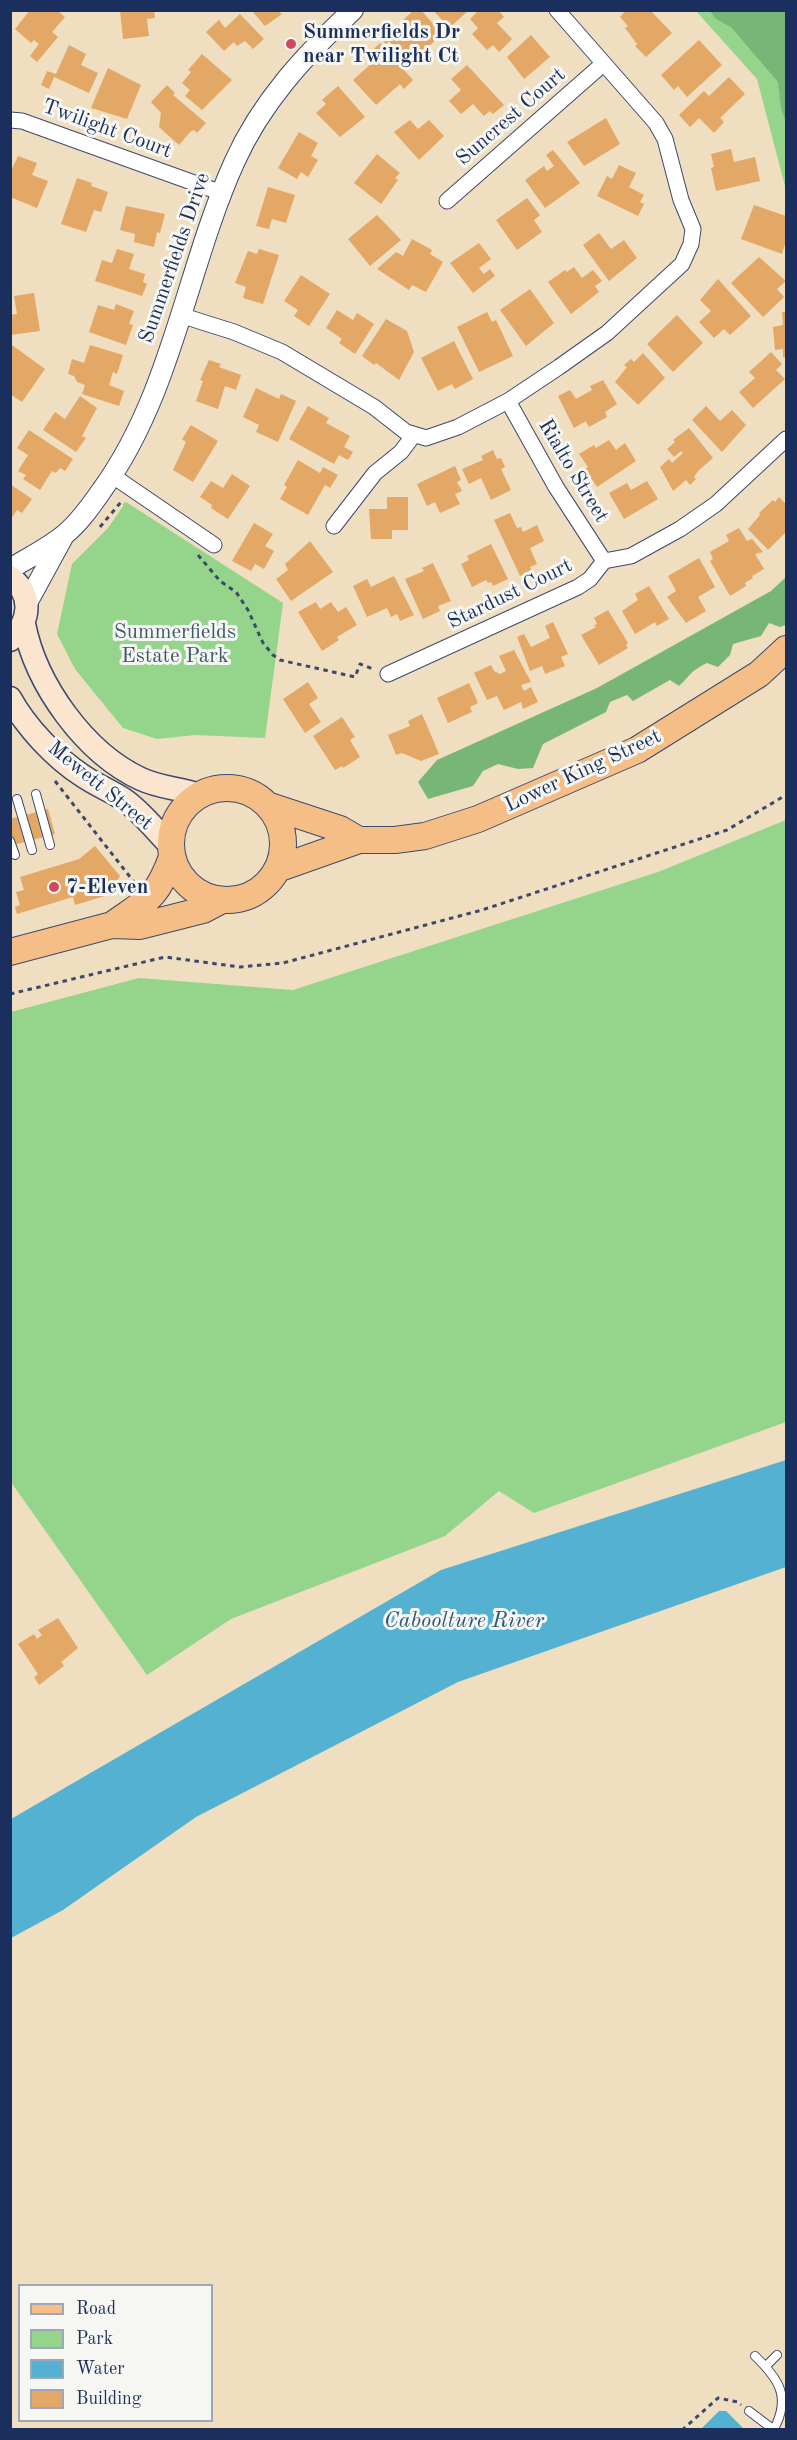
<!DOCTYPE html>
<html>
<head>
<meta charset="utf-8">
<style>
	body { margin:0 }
	#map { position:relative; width:797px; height:2440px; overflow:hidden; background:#f0dec0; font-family:"Old Standard TT",serif }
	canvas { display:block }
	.frame { position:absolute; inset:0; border:12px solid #1b2f5e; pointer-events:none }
	.legend { position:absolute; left:18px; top:2284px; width:195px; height:138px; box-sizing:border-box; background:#f6f6f2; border:2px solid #9ea6b7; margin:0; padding:8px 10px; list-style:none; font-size:18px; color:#1b2f5e }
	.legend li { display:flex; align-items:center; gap:12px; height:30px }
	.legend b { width:30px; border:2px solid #9ea6b7 }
</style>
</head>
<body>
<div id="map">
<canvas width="797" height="2440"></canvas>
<div class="frame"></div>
<ul class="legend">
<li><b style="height:8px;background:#f6be87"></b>Road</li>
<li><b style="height:16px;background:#95d48b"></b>Park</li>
<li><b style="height:16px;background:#54b1d2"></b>Water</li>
<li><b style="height:16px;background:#e3a766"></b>Building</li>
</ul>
</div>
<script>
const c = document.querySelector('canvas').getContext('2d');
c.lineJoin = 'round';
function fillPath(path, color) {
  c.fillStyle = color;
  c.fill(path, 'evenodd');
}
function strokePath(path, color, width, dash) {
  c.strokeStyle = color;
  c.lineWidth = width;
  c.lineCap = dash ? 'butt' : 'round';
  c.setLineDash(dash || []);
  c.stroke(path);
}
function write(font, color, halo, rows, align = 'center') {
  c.font = font + ' "Old Standard TT",serif';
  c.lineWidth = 6;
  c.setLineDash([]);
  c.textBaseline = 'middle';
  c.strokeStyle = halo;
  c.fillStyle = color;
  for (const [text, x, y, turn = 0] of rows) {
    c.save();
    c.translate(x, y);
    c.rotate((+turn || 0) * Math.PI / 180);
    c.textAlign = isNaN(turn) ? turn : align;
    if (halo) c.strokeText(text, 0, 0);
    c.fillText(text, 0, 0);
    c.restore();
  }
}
fillPath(new Path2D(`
	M696 11H786V190L757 79Z
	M126 502 283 603 265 738 195 735 157 739 123 728 75 669 57 634 72 564 108 528Z
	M786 820V1422L534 1513 499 1491 445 1536 231 1619 147 1675 11 1482V1012L139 978 293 990 658 872Z`), '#95d48b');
fillPath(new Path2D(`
	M710 11H786V123L781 108 778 82 731 27 716 19Z
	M786 577V625L780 627 769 623 761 636 733 644 730 655 718 667 707 663C689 672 692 674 679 686L670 680 633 701 627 695 610 702 606 712 543 744 533 768 518 769 498 764 483 771 473 786 428 799 418 782 437 760 597 688 771 591Z`), '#78b677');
fillPath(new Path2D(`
	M786 1460V1567L458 1682 196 1817 63 1910 11 1938V1819L441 1570Z
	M719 2411H726L744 2429H701Z`), '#54b1d2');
fillPath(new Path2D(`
	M30 10H57L65 17 52 32 58 37 37 62 30 56 39 44 34 40 31 43 15 29Z
	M120 10H154L155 18 147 19 149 36 123 39Z
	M251 10H282L280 13 282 14 265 26Z
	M414 10H421L442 34 410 64 389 41 386 44 375 32 387 21 396 31 405 23 403 20Z
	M433 10H469L449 28Z
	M479 10H501L500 12 504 17 497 23 512 39 499 52 493 45 487 50 472 34 478 28 470 19Z
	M626 10H650L672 33 646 57 635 46 637 44 625 28 628 26 620 17Z
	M240 14 264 39 253 49 245 41 237 46 234 42 224 51 206 32 219 20 225 28Z
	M531 35 550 57 524 79 507 57Z
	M699 40 722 65 687 97 678 86 674 90 661 75Z
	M380 43 413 80 404 89 400 84 376 105 353 80 373 62 367 55Z
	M69 45 86 54 81 65 98 73 89 93 54 77 49 89 41 85 47 71 56 74Z
	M202 54 232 80 202 110 185 96 190 90 182 83 191 72 188 70Z
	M467 65 504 105 493 114 490 111 484 116 473 104 461 114 449 101 461 90 451 79Z
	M108 68 141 85 127 119 91 108Z
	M729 77 745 94 720 118 724 122 714 133 699 118 690 127 679 115 704 91 709 96Z
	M167 85 175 93 173 95 206 123 197 133 194 130 190 132 179 145 159 127 161 113 151 102Z
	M338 86 365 117 340 137 316 113 326 104 322 100Z
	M606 118 620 144 584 166 567 142Z
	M410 120 418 129 429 120 444 136 419 160 394 132Z
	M299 132 318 143 311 156 318 160 308 177 301 172 297 179 278 168Z
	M731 149 734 162 755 157 760 181 716 191 711 168 714 167 711 154Z
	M553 150 580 183 545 208 525 180 544 166 547 171 554 166 546 155Z
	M377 154 400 173 395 178 398 180 381 204 354 183Z
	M18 156 37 163 32 175 48 181 37 208 10 197V173Z
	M619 165 636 173 629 187 644 195 640 202 644 204 638 216 597 196 607 176 612 179Z
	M77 178 92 183 91 186 108 192 101 212 94 210 86 232 61 224Z
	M268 187 295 195 286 223 272 219 269 229 256 226Z
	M527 198 540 215 534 220 542 232 517 250 496 220Z
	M754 205 786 216V241L782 254 741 239Z
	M126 206 165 214 160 233 157 232 154 247 134 242 135 234 120 230Z
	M377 215 401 240 370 266 348 239Z
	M599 233 611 249 624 240 637 258 609 281 583 245Z
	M412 239 432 250 430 254 443 262 426 292 412 285 409 290 377 269 396 252 403 256Z
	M479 243 491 259 479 268 484 274 490 269 495 276 473 293 450 263Z
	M117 249 134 254 129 269 145 274 143 282 147 284 142 296 95 281 102 260 112 263Z
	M259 249 279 255 263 304 243 298 246 287 235 283 248 251 257 254Z
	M759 257 786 281 777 289 784 297 763 317 731 283Z
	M574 267 582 278 593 270 602 281 595 286 599 292 571 314 548 282 565 270 567 272Z
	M301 275 330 294 309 326 294 316 298 310 284 301Z
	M718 279 751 316 730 335 724 329 714 338 699 322 711 311 700 300Z
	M530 289 554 323 526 346 500 310Z
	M34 293 40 331 10 335V315L17 314 14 296Z
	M116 304 134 311 129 324 133 325 126 345 89 332 98 305 114 310Z
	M337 310 353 320 357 313 374 324 355 354 339 343 342 339 326 328Z
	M487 312 492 322 496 320 513 356 479 372 457 327Z
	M782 312H786V357H783V349L775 350 773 327 783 325Z
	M677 315 703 343 673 372 647 344Z
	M386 319 407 331 414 352 399 380 376 363 374 365 362 356Z
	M454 341 473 379 455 389 452 384 438 391 421 358Z
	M12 345 45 369 22 402 10 394V348Z
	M90 345 123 355 117 374 113 372 109 385 124 391 119 406 82 394 85 385 77 382 74 376 68 374 72 359 84 363Z
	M771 352 782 364 776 370 785 379 753 408 739 392 755 378 749 372Z
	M643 353 665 378 638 405 615 382 627 367 624 365 631 359 634 362Z
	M209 360 221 364 219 367 241 375 236 390 225 386 218 409 196 401 203 381 200 380Z
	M603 380 617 404 605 412 607 417 589 427 586 421 574 428 558 396 570 390 576 399 592 390 590 386Z
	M256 388 279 399 281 394 296 401 278 442 256 432 259 425 243 417Z
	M80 396 97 408 82 436 86 438 76 452 43 430 55 412 65 419Z
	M308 406 329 418 326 423 350 436 344 447 353 452 348 460 339 455 334 464 289 439Z
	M706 406 720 421 732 410 746 425 722 452 692 420Z
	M191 425 218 441 193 482 173 470 186 442 182 439Z
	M689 428 713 458 698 471 694 477 696 479 690 485 686 480 673 491 660 467 669 459 672 463 683 453 681 451 674 457 667 449 675 442 673 440Z
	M29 430 73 459 65 471 60 468 56 473 52 471 40 490 23 479 26 475 18 471 28 455 17 448Z
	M609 440 616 450 625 443 636 461 597 487 585 469 588 467 579 454 594 445 596 448Z
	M493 450 497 459 501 458 505 467 501 469 511 490 491 500 481 478 469 484 462 469 483 460 481 456Z
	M298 460 320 473 323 467 338 475 330 488 325 485 308 515 280 499 287 487 284 485Z
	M455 466 461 480 457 482 462 491 455 494 460 504 440 513 435 502 427 506 417 484Z
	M232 474 250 486 228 519 211 508 212 505 200 497 211 481 223 488Z
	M647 481 658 499 624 519 609 493 627 483 631 490Z
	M10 484 32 499 22 513 17 510 10 520Z
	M387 497H408V530H392V539H371L369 509H387Z
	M779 497 786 504V532L768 550 748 529 760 515 759 513 773 500 775 502Z
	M510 513 517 528 521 527 523 532 537 525 544 541 530 548 537 564 530 567 532 571 520 576 494 520Z
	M254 523 273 534 265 546 274 551 264 569 255 564 251 571 232 561Z
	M739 528 747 541 752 539 763 552 755 554 764 569 752 576 753 578 745 583 746 586 730 596 710 561 713 559 710 552 729 541 726 535Z
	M310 541 333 572 291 601 276 579 288 570 285 564Z
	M491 544 508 579 493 586 491 582 488 583 486 580 472 587 461 564 469 560 467 556Z
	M699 558 715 587 698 597 706 611 686 623 667 597 676 591 668 576Z
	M433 563 451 601 438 606 440 611 423 619 405 579 424 571 422 568Z
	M394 576 414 615 400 621 397 614 391 617 387 608 367 617 353 586 367 579 371 587Z
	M649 586 669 619 657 626 655 622 635 634 622 611 638 600 635 594Z
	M316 602 320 609 331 602 338 612 346 607 357 625 337 637 339 640 322 651 298 612Z
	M608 610 628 643 626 645 628 648 599 665 581 635 596 627 594 625 597 624 594 618Z
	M553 622 568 654 561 657 565 666 545 674 542 666 530 671 517 637 524 634 531 647 550 638 545 626Z
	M514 650 531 682 521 685 524 691 531 687 538 702 523 709 521 702 504 710 497 696 487 700 474 673 491 665 494 671 500 674 506 671 499 656Z
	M308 682 318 698 309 704 321 722 305 733 283 699Z
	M469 683 478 703 470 707 472 712 448 723 437 698Z
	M422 714 439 754 421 761 402 753 396 755 388 735 410 726 408 721Z
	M342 717 355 737 350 740 360 757 343 768 342 766 335 770 313 736Z
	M48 809 55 834 10 846V819Z
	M95 846 120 876 108 895 75 905 73 897 17 914 15 907 20 905 16 892 24 890 20 877 79 859Z
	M58 1618 78 1648 61 1662 64 1666 39 1685 34 1677 38 1674 18 1644 34 1634 37 1639 42 1635 38 1630Z`), '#e3a766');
const service = new Path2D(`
	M36 794 50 845
	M17 799 32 850
	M10 841 15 855
	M755 2356C779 2379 791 2397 774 2429
	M766 2366 777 2355
	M749 2411 774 2430`);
const minor = new Path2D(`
	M10 120 22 121 222 193
	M447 201 603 64
	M180 315 234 332 282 352 374 407 406 432 426 438 458 427 508 401 559 367 607 333 682 264 691 244 693 229 681 200 665 139 656 123 557 10
	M508 401 556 487 604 561
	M113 476 214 545
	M334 526 375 473 401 452 413 436
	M388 674 578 587 590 579 604 561 631 556 680 529 716 504 786 439`);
const tertiary = new Path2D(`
	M10 569C28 558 48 548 64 535 79 523 91 506 102 490 172 393 186 270 234 163 261 102 305 55 353 10
	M27 603 63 537`);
const secondary = new Path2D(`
	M10 577C33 594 31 621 10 640
	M24 624C36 685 85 753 141 779 160 788 180 788 199 795
	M10 698C26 727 55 758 83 776 96 785 111 791 123 799 141 811 155 830 170 845`);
const primary = new Path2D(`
	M171 844a56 56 0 1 1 112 0a56 56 0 1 1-112 0Z
	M270 806 340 829 359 840
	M277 869 359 840H395L425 836 478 819 637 750 759 674 786 649
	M112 925C147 900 156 900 172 857
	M10 952 112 925 140 926 203 910 222 900`);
strokePath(service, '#3b496d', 10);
strokePath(minor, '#3b496d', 17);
strokePath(tertiary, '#3b496d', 22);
strokePath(secondary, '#3b496d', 25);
strokePath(primary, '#3b496d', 28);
strokePath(new Path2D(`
	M100 527 121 502 124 504
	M198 555 220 581 236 592 248 610 263 643 273 655 280 660 355 677 360 664 373 669
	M55 781 134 882
	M10 994 165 957 240 967 283 963 482 910 727 830 786 795
	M682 2430 718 2398 738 2402 741 2405`), '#3b496d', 3, [4.5, 4.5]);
strokePath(service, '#fff', 8);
strokePath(minor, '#fff', 15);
strokePath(tertiary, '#fff', 20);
strokePath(secondary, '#fbe5cf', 22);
strokePath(primary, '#f6be87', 26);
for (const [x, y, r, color] of [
	[291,44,6,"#d1495b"],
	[54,887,6,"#d1495b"]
]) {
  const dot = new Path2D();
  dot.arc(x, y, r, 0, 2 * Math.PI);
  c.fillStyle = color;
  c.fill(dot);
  strokePath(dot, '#f6f6f2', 2);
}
write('bold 21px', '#1b2f5e', '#f6f6f2', [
	["Summerfields Dr",303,32],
	["near Twilight Ct",303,56],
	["7-Eleven",66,887]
], 'left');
write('21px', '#1b2f5e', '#f6f6f2', [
	["Suncrest Court",511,117,-41],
	["Twilight Court",107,129,20],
	["Summerfields Drive",175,258,-71],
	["Rialto Street",573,471,59],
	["Stardust Court",510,594,-26],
	["Lower King Street",583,771,-25],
	["Mewett Street",100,786,39]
]);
write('21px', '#3a5869', '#f6f6f2', [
	["Summerfields",175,632],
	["Estate Park",175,656]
]);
write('italic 22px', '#2c5681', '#f6f6f2', [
	["Caboolture River",464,1621]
]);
</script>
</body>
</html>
